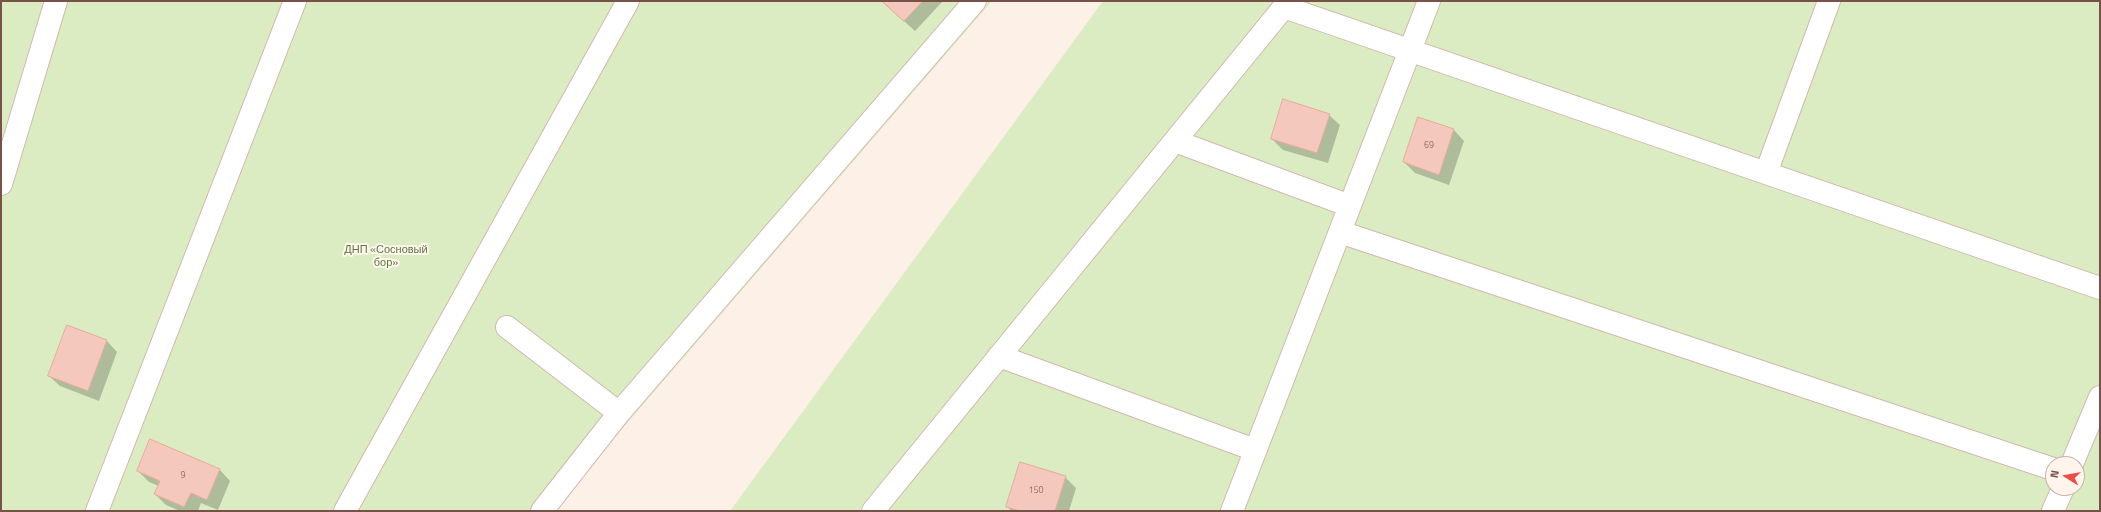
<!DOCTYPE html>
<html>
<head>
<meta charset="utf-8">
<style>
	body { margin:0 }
	#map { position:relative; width:2101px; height:512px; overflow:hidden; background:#fdf0e6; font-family:"Titillium Web",sans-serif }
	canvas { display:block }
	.frame { position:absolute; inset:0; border:2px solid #785149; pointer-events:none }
	.north { position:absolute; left:2045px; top:456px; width:40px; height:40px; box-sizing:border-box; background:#fff5ed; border:1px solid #c9b3ab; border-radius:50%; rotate:281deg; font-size:11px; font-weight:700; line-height:16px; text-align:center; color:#785149 }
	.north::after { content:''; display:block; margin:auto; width:14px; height:18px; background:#eb4d47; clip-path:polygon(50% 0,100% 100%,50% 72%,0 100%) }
</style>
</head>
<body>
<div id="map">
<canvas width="2101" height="512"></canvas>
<div class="frame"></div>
<div class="north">N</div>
</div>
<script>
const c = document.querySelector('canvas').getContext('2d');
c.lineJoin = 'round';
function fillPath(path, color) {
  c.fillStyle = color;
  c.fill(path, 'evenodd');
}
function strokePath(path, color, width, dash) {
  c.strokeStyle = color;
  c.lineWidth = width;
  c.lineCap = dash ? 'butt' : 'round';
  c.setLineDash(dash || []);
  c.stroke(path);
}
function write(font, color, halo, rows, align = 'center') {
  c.font = font + ' "Titillium Web",sans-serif';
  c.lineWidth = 4;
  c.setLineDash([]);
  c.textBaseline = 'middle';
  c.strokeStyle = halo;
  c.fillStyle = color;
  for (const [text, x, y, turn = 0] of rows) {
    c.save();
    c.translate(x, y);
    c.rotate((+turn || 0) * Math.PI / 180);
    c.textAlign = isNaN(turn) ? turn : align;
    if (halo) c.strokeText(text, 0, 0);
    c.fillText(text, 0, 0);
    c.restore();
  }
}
fillPath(new Path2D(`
	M1 1H992L551 511H1Z
	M1103 1H2100V511H730ZM2053 464H2077V488H2053Z`), '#dbecc3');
fillPath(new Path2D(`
	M882 1H943L915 31Z
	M1329 115 1340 125 1328 163 1283 150 1272 139Z
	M1419 118 1454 130 1464 141 1449 185 1415 173 1404 162Z
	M67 326 107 341 117 352 99 401 60 386 49 376Z
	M151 441 220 470 230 481 218 510 201 503 198 511H180L166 505 155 494 159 486 149 482 138 471Z
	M1065 477 1076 488 1069 511H1011L1007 506Z`), '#0003');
const building = new Path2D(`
	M882 1H923L904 21Z
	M1283 99 1330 114 1317 153 1271 139Z
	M1418 117 1454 129 1439 175 1403 162Z
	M67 325 107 340 88 391 48 376Z
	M150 439 220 469 207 500 191 493 184 507 154 494 160 481 137 471Z
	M1020 462 1066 476 1055 511H1020L1006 507Z`);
fillPath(building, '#f4c8bc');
strokePath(building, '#e7ab9c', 1);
const minor = new Path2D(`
	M1175 141 1350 206
	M1766 173 1829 1
	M1 184 56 1
	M1340 232 2053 469
	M507 327 619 413
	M999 356 1255 450
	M2072 464 2100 397
	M97 511 295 1
	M345 511 628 1
	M542 511 619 413 975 1
	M873 511 1284 7 2100 288
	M1232 511 1429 1
	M2053 511 2063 488`);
strokePath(minor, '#d2b8ae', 24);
strokePath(minor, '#fff', 22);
write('9px', '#976f66', null, [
	["69",1429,146],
	["9",183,476],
	["150",1036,491]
]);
write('11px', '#59783e', '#fff5ed', [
	["ДНП «Сосновый",386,250],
	["бор»",386,263]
]);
</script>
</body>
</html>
